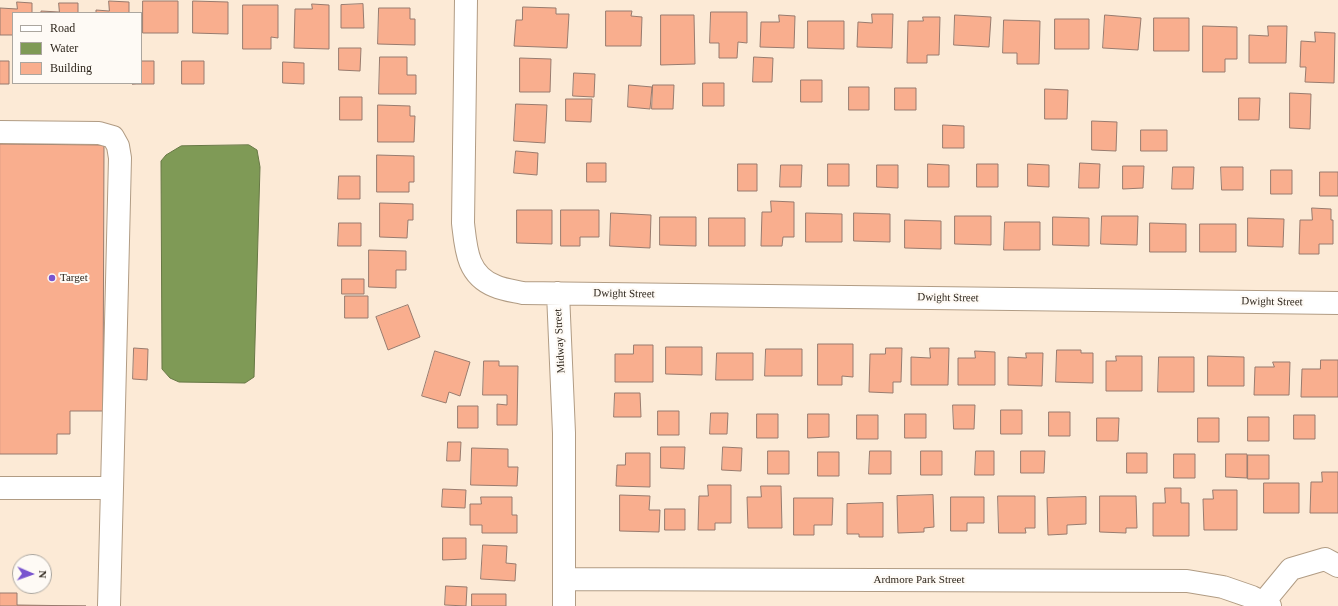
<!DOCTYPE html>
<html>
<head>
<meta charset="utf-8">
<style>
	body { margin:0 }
	#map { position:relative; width:1338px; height:606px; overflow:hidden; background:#fcead6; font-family:Georgia,serif }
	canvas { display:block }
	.legend { position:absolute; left:12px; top:12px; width:130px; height:72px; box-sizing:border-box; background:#fefaf5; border:1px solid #aba69f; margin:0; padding:5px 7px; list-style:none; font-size:12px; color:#2f271d }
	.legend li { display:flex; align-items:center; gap:8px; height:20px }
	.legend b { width:20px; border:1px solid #aba69f }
	.north { position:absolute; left:12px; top:554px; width:40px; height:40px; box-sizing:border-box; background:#fefaf5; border:1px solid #aba69f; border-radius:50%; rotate:92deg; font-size:11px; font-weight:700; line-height:16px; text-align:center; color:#2f271d }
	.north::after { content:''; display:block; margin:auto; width:14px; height:18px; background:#7955cf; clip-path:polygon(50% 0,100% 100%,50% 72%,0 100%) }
</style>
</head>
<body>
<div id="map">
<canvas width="1338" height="606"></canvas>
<ul class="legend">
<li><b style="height:5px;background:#fff"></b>Road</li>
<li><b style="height:11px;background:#7f9a56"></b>Water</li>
<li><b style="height:11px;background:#f9ae8e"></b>Building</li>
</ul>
<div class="north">N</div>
</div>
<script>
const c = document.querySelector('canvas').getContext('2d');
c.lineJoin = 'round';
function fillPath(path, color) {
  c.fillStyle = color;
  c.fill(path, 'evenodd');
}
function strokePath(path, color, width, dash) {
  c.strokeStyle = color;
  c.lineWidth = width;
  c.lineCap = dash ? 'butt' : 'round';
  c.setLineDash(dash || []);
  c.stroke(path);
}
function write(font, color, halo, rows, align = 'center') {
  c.font = font + ' Georgia,serif';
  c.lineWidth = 4;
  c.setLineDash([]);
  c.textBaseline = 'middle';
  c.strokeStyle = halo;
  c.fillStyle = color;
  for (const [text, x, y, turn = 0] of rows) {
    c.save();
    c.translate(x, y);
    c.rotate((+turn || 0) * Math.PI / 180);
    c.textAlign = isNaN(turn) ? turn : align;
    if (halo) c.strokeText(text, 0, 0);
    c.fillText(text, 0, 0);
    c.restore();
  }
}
const water = new Path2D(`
	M249 145 257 150 260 167 254 377 245 383 179 382 170 378 162 369 161 161 166 155 181 146Z`);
fillPath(water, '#7f9a56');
strokePath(water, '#677845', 1);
const building = new Path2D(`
	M109 1 129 2V13H96V10L109 11Z
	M143 1H178V33H143Z
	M193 1 228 2V34L193 33Z
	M17 2 32 3V13H13V35H0V8L17 9Z
	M59 3H78V13H41V11L59 12Z
	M312 4 329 5V49L294 48 295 9H312Z
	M363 4 364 28H341V5Z
	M243 5H278V38L271 37V49H243Z
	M523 7 556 8V14H569L567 48 514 46 516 20H522Z
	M379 8H410V19H415V45L378 44Z
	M606 11H632L631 16 642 17 641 46H606Z
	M711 12H747V43L738 42 737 58H719V43H710Z
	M872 14H893L892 48 857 47 858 22 872 23Z
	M661 15H694L695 64 661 65Z
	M779 15 795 16 794 48 760 47 761 22H779Z
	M955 15 991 17 989 47 954 45Z
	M1105 15 1141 18 1138 50 1103 48Z
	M923 17H940L939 55H927V63H907L908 21H923Z
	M1154 18H1189V51H1154Z
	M1055 19H1089V49H1055Z
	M1004 20 1040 21 1039 64H1017V53H1003Z
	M808 21H844V49L808 48Z
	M1203 26 1237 27V59H1225V72H1203Z
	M1268 26H1287L1286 63H1249V35L1268 36Z
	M1315 32 1335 33 1334 83 1305 82 1306 67H1300L1301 41 1315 42Z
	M339 48H361L360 71 339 70Z
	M380 57H407V75H416V94H379Z
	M754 57 773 58 772 82H753Z
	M520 58 551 59 550 92H520Z
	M0 61H9V84H0Z
	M141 61H154V84H132L141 83Z
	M182 61H204V84H182Z
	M283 62 304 63V84L283 83Z
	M574 73 595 74 594 97 573 96Z
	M801 80H822V102H801Z
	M703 83H724V106H703Z
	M629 85 652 87 650 109 628 107Z
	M653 85H674L673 109H652Z
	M849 87H869V110H849Z
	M895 88H916V110H895Z
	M1045 89 1068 90 1067 119H1045Z
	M1290 93 1311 94 1310 129 1290 128Z
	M340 97H362V120H340Z
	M1239 98H1260L1259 120H1239Z
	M566 99H592L591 122 566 121Z
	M516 104 547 105 545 143 514 141Z
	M378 105 410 106V116H415L414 142H378Z
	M1092 121 1117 122 1116 151 1092 150Z
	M943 125 964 126V148H943Z
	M1141 130H1167V151H1141Z
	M0 144 104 145 103 411H70V434H57V454H0Z
	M516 151 538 153 537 175 514 173Z
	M377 155 414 156V182H409V192H377Z
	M587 163H606V182H587Z
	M1080 163 1100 164 1099 188H1079Z
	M738 164H757V191H738Z
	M828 164H849V186H828Z
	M928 164 949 165V187H928Z
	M977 164H998V187H977Z
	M1028 164 1049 165V187L1028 186Z
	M781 165H802L801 187H780Z
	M877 165H898V188L877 187Z
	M1123 166H1144L1143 188 1123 189Z
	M1173 167H1194L1193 189H1172Z
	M1221 167H1243V190H1222Z
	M1271 170H1292V194H1271Z
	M1320 172H1338V196H1320Z
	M339 176H360V199H338Z
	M771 201 794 202V237H783L782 246H761L762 212H771Z
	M380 203 413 204V220H408L407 238 380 237Z
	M1312 208 1331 209V220H1333V244H1319V254H1299L1300 220H1312Z
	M517 210H552V244L517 243Z
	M561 210H599V237H580V246H561Z
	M611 213 651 215 650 248 610 246Z
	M806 213 842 214V242H806Z
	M854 213 890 214V242L854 241Z
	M955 216H991V245L955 244Z
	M1102 216H1138L1137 245 1101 244Z
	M660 217H696V246L660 245Z
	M1053 217 1089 218V246L1053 245Z
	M709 218H745V246H709Z
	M1248 218 1284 219 1283 247 1248 246Z
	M905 220 941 221V249L905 248Z
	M1005 222H1040V250H1004Z
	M339 223H361V246H338Z
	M1150 223 1186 224V252H1150Z
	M1200 224H1236V252H1200Z
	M369 250 406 251V270H396V288L369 287Z
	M342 279H364V294H342Z
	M345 296H368V318H345Z
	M408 305 420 337 388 350 376 317Z
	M818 344H853V377L842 376V385H818Z
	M634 345H653V382H615V354H633Z
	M666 347H702V375L666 374Z
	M134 348 148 349 147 380 133 379Z
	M886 348H902L901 382H893V393L869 392 870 354H885Z
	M930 348H949L948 385H911V357L930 358Z
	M766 349H802V376H765Z
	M1057 350H1081V353H1093V383L1056 382Z
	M435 351 470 362 460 396 449 392 446 403 422 396Z
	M975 351 995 352V385H958V358H975Z
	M717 353H753V380H716Z
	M1026 353H1043L1042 386 1008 385V357L1026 358Z
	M1116 356H1142V391H1106V361H1116Z
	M1208 356 1244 357V386H1208Z
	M1159 357H1194V392H1158Z
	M1321 360H1338V397H1301L1302 369H1320Z
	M484 361H499V366H518L517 425H497V404L507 405V395H483Z
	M1273 362H1290L1289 395H1254L1255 367H1274Z
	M615 393H640L641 417H614Z
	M953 405H975L974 429H954Z
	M458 406H478V428H458Z
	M1001 410H1022V434H1001Z
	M658 411H679V435H658Z
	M1049 412H1070V436H1049Z
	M711 413H728L727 434H710Z
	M757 414H778V438H757Z
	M808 414H829V437L808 438Z
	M905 414H926V438H905Z
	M857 415H878V439H857Z
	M1294 415H1315V439H1294Z
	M1248 417H1269V441H1248Z
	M1097 418H1119L1118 441H1097Z
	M1198 418H1219V442H1198Z
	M448 442H461L460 461H447Z
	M661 447H685L684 469 661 468Z
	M723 447 742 448 741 471 722 470Z
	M472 448 508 449V467H518L517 486 471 485Z
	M768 451H789V474H768Z
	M870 451H891V474H869Z
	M921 451H942V475H921Z
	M976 451H994V475H975Z
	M1021 451H1045L1044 473H1021Z
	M818 452H839V476H818Z
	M626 453H650V487L616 486 617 465H625Z
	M1127 453H1147V473H1127Z
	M1174 454H1195V478H1174Z
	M1226 454H1247V478L1226 477Z
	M1248 455H1269V479H1248Z
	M1322 472H1338V513H1310L1311 482H1322Z
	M1264 483H1299V513H1264Z
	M708 485H731V523H715V530H698L699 496H708Z
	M761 486H781L782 528H748L747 497H761Z
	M1165 488H1181V503H1189V536H1153V503H1165Z
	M443 489 466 490 465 508 442 507Z
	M1213 490H1237V530H1204L1203 499H1213Z
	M620 495 650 496 649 510H660L659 532 620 531Z
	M933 495 934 527 924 528V532L898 533 897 496Z
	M998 496H1035V528H1025L1026 533H999Z
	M1100 496H1136L1137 528H1126V533L1100 532Z
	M481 497H512V515H517V533H482V525H470V504H481Z
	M951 497H984V523H967V531H951Z
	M1086 497V524L1067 525V534L1048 535 1047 498Z
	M794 498H833L832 525H814V535H794Z
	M883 503V537H859V534H847V504Z
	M665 509H685V530H665Z
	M443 538H466V559L443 560Z
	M483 545 507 546 506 563 516 564 515 581 481 579Z
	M446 586 467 587 466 606 445 605Z
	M0 593H17V605L86 606H0Z
	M472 594H506V606H472Z`);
fillPath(building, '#f9ae8e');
strokePath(building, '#987b6e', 1);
const minor = new Path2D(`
	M466 0 463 223C466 249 467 275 495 286 504 290 514 291 523 293L1338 303
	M0 132 99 133 113 137 118 146 120 158 112 488
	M558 293 564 433V606
	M0 488H112L109 606
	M564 579 1187 581 1223 587 1252 597 1270 606
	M1263 603 1291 569 1325 559 1338 566`);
strokePath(minor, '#b19c84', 24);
strokePath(minor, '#fff', 22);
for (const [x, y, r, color] of [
	[52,278,4,"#7955cf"]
]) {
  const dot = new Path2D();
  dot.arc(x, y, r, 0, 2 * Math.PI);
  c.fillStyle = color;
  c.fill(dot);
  strokePath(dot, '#fefaf5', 1.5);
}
write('11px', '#2f271d', '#fefaf5', [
	["Target",60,278]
], 'left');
write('11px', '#2f271d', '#fefaf5', [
	["Dwight Street",624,294,1],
	["Dwight Street",948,298,1],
	["Dwight Street",1272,302,1],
	["Midway Street",560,341,-93],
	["Ardmore Park Street",919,580]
]);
</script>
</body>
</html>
